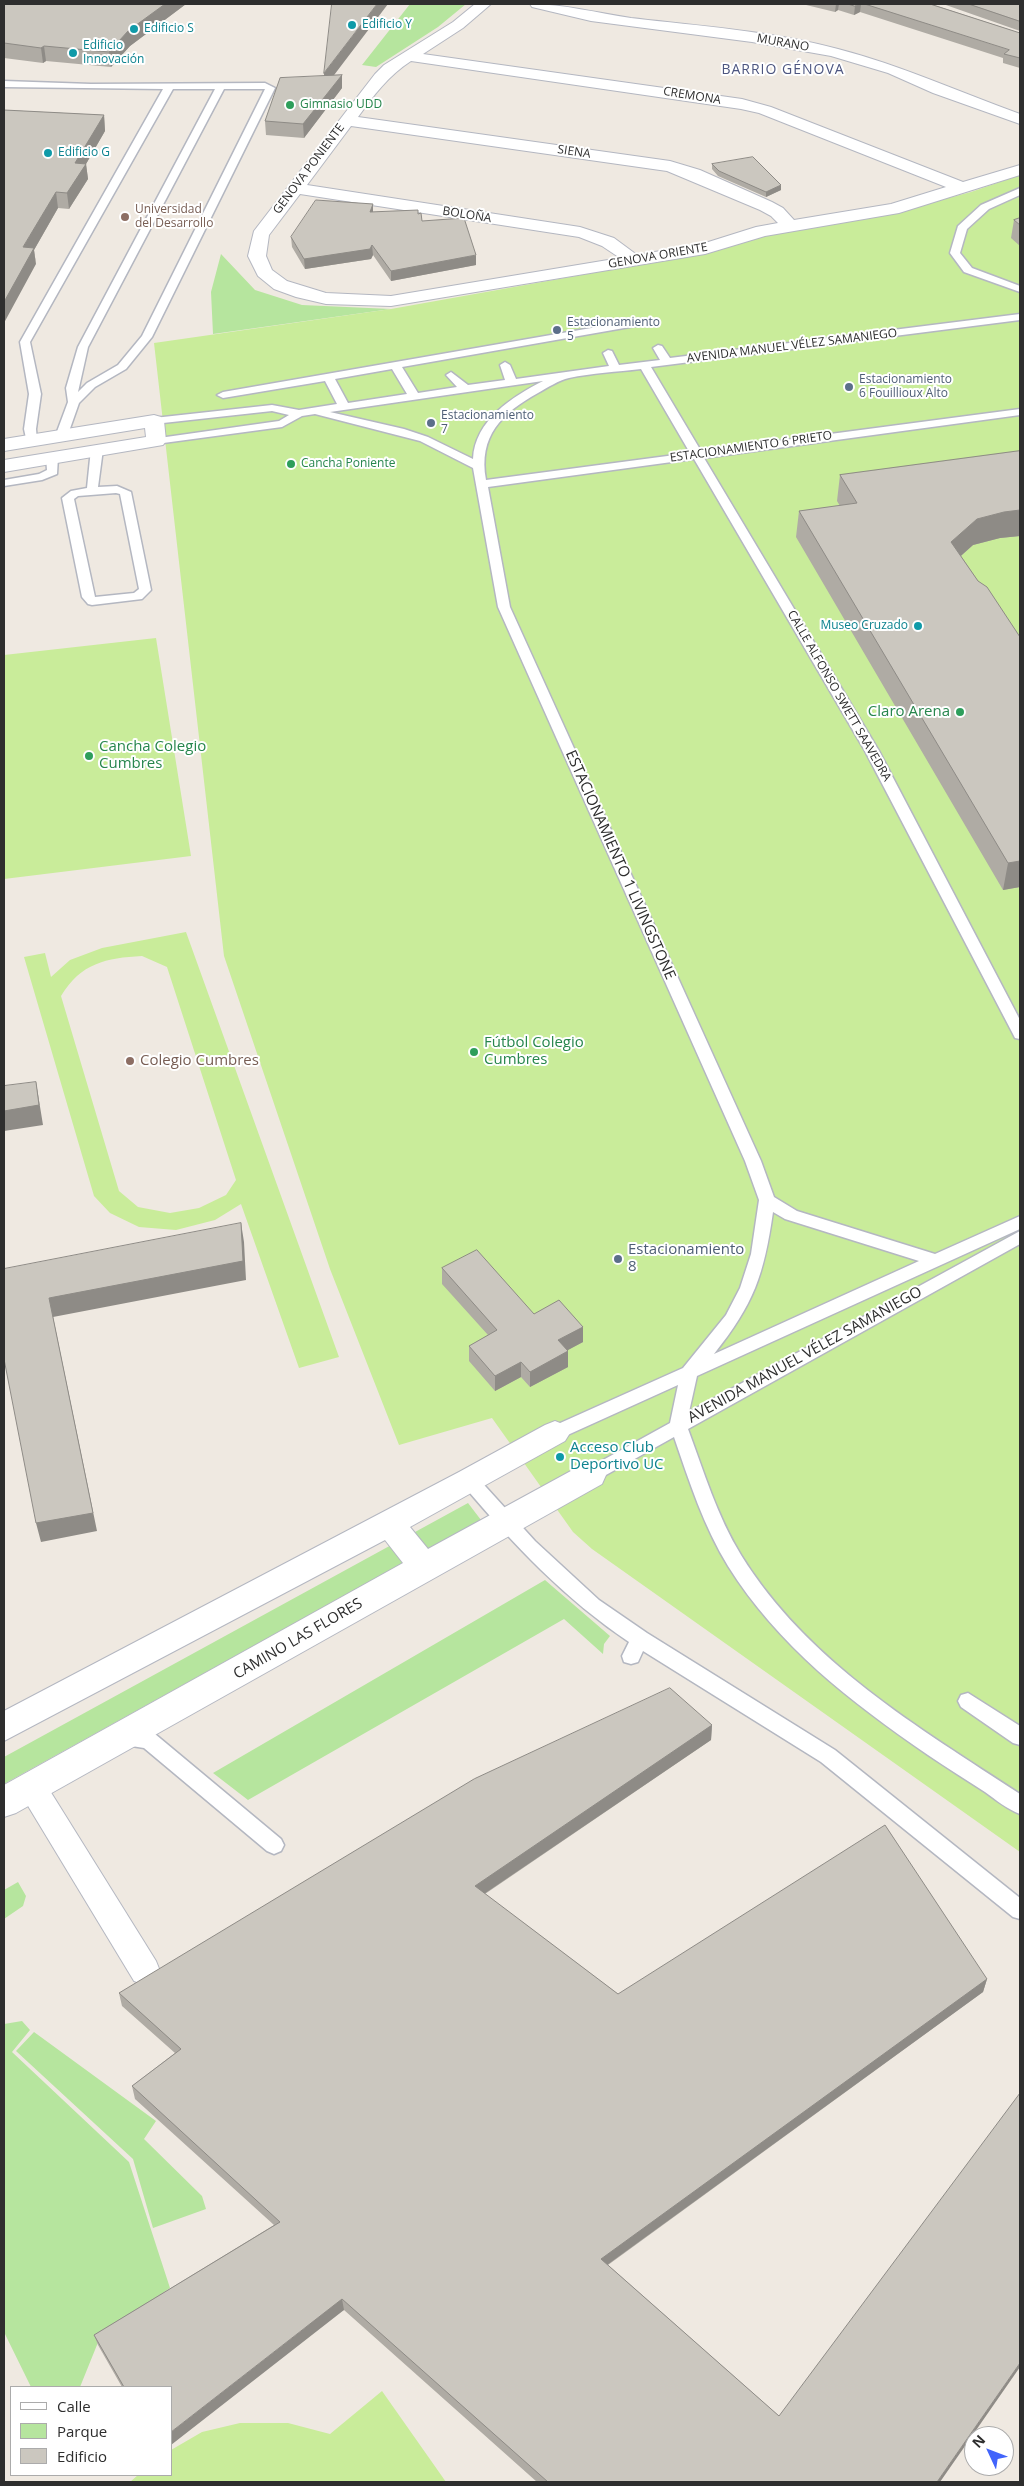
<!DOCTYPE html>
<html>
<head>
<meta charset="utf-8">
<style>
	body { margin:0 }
	#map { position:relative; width:1024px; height:2486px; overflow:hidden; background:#efe9e1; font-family:"Open Sans",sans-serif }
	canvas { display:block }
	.frame { position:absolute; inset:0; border:5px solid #2e2e2e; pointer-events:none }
	.legend { position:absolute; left:10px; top:2386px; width:162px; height:90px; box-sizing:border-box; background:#fff; border:1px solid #ababab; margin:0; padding:6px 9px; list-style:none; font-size:15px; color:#2e2e2e }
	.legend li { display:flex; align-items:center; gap:10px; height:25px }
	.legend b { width:25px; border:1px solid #ababab }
	.north { position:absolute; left:964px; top:2426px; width:50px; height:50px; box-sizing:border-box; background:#fff; border:1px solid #ababab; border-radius:50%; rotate:313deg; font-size:14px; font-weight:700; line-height:20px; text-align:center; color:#2e2e2e }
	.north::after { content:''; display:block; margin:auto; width:18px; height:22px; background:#4264fb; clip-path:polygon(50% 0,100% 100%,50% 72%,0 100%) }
</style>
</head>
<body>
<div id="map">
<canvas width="1024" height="2486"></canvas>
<div class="frame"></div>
<ul class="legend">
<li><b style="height:6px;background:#fff"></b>Calle</li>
<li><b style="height:14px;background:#b6e59e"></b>Parque</li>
<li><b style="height:14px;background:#cbc7bf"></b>Edificio</li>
</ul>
<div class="north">N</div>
</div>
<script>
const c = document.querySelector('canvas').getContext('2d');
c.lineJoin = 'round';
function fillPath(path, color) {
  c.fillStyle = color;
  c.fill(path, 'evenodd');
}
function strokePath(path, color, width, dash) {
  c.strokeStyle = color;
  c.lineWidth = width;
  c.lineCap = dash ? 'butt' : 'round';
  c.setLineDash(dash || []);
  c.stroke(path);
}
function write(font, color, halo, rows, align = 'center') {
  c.font = font + ' "Open Sans",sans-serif';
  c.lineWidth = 4;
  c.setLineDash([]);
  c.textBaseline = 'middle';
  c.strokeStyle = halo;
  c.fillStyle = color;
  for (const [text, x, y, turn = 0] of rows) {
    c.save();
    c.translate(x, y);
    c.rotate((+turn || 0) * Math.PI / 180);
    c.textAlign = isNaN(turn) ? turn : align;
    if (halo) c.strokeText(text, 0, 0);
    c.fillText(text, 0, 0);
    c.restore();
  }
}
fillPath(new Path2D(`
	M410 4H466L438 27 376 67 362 65Z
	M221 254 255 290 302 305 391 309 213 334 211 292Z
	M468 1503 481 1520 4 1784V1757Z
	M545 1580 610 1636 604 1644 603 1654 564 1619 248 1800 213 1773Z
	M18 1882 26 1896 23 1906 4 1919V1890Z
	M22 2021 30 2030 12 2052 129 2162 170 2288 101 2335 80 2387H31L4 2332V2024Z
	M34 2032 156 2121 144 2139 202 2196 206 2209 153 2228 133 2159 16 2051Z`), '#b6e59e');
fillPath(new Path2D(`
	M1020 175V1852L592 1549 573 1532 492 1418 399 1445 330 1269 224 956 154 343 391 309 637 265 793 227 835 224 892 213 971 192Z
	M156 638 191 856 4 879V655Z
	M186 932 339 1357 299 1368 241 1204 215 1220 176 1230 139 1227 110 1213 94 1196 24 957 45 953 51 977 70 960 102 948ZM142 956 167 967 236 1180 226 1195 199 1208 170 1213 138 1207 119 1191 61 996C81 963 106 958 142 956Z
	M382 2391 446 2482H130L138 2475H171V2450L202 2432 240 2423H288L330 2434Z`), '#c9ec9a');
const service = new Path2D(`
	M4 81 91 84 265 83 275 88 152 337 126 369 95 387 79 403 67 437 65 439H57L55 437 68 402 66 388 78 347 215 89H173L30 342 41 394 36 429 37 441 31 444 27 443 24 429 29 394 20 342 163 89 4 87ZM224 89H265L142 336 118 365 87 383 78 392 88 347Z
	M1020 188V195L989 209 967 229 960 253 972 268 1020 286V292L964 272 950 253 958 226 981 205Z
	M1020 314V320L651 367 701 451 1020 409V415L704 458 879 751 1020 1020V1039L1015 1038 1013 1034 865 751 694 459 488 487 510 607 761 1161 774 1197 797 1211 935 1254 1020 1216V1229L697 1376 689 1412 1020 1231V1244L688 1429C704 1472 717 1516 741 1555 807 1662 918 1727 1020 1794V1814C1007 1809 996 1800 985 1792 966 1780 946 1767 928 1755 851 1702 778 1646 728 1566 704 1527 689 1481 674 1437L597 1480 591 1482 585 1480 582 1475 585 1470 670 1423 678 1385 561 1438 555 1440 549 1438 546 1433 549 1428 683 1368 726 1315 740 1288 751 1254 759 1200 745 1161 498 607 473 468 420 441 315 414 302 416 282 427 156 444 150 441 152 439 279 421 289 415 272 411 154 424 148 421 154 418 272 405 299 410 337 404 325 381 223 398 217 395 223 392 643 319 647 320V324L402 367 418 393 457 387 446 375 451 372 468 385 505 380 500 365 505 362 510 365 516 379 609 366 603 353 608 350 612 351 619 365 660 360 653 348 658 345 662 346 670 358ZM392 369 407 394 348 403 335 379ZM641 369 690 453 486 480C478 436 502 413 538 393 547 388 559 380 569 378 592 373 617 372 641 369ZM543 381C512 397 475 420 473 459L428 437 404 429 330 412ZM773 1212 785 1219 919 1261 714 1354C754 1304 764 1275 773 1212Z
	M97 446 103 449 98 487 117 486 131 492 151 590 142 599 92 605 88 604 82 597 62 498 71 491 87 488 91 449ZM116 493 120 494 139 589 134 593 95 597 74 499 78 496Z
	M52 454 58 457 57 474 42 480 4 486V480L39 474 47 470 46 457Z
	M470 1474 476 1476 535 1541 599 1600 647 1633 835 1750 1020 1898V1919L1013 1917 821 1762 643 1651 638 1662 631 1664 624 1662 622 1656 629 1642C565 1599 513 1544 464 1486L461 1481 464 1476Z
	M968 1693 1020 1726V1745L1013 1743 961 1707 958 1701 961 1695Z
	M126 1730 155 1734 281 1839 284 1845 281 1851 274 1854 267 1851 144 1748 119 1744 116 1738 119 1732Z`);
const pedestrian = new Path2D(`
	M32 1774 42 1778 156 1961 160 1971 156 1981 145 1985 134 1981 22 1796 18 1787 22 1778Z`);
const minor = new Path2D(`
	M475 4H491L463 28 423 54 742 99 771 107 963 182 1020 165V175L899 213 765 236 705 254 391 306 326 304 296 297 274 289 258 276 248 256 254 231 375 74 384 65 453 22ZM411 61 741 109 759 113 946 187 891 204 794 220 783 208 772 202 700 170 670 161 358 117C374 95 388 76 411 61ZM351 126 667 171 760 210 771 216 778 223 756 227 702 244 637 255 614 238 580 227 307 185ZM300 194 579 237 602 246 620 258 391 296 326 293 287 281 272 270 266 256 269 235Z
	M530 4C564 4 597 13 631 18 700 26 771 31 838 49 900 65 959 92 1020 114V124L933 93 888 73 831 56 752 42 591 21 532 7Z
	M154 415 161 417 164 421 166 441 163 445 4 472V460L146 437 145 428 4 451V439Z`);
const tertiary = new Path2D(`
	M555 1421 565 1425 570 1433 565 1441 410 1527 428 1549 580 1466 591 1463 602 1466 606 1475 602 1484 89 1772 16 1813 4 1817V1785L403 1563 385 1540 4 1741V1711L459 1472 545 1425Z`);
strokePath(service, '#b4b7c1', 3);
strokePath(pedestrian, '#b4b7c1', 2);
strokePath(minor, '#b4b7c1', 2);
strokePath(tertiary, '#b4b7c1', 2);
fillPath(service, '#fff');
fillPath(pedestrian, '#fff');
fillPath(minor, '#fff');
fillPath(tertiary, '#fff');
fillPath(new Path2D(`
	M4 4H186L130 46 111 67 46 61 43 63 4 58Z
	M802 4H1020V31L943 4H931L1020 33V68L1003 63V58L860 12 854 15 838 10 835 12Z
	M324 73 334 75H342V88L304 138 266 135 265 121 324 76Z
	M4 110 104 115 105 131 86 164 88 179 69 209 58 208 34 250 36 264Z
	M712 164 781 185V190L766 197 718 176 712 169Z
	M373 204V212L418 214 422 221 476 265 391 281 373 255 371 259 305 269 292 247 291 237Z
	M1020 218V246L1011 238 1014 220Z
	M1020 451V536L1000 538 973 545 961 556 978 581 1020 637V887L1003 890 796 537 799 511 840 506 837 501 840 475Z
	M442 1268 534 1314 583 1327V1342L567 1350 568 1351V1367L530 1387 521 1377 495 1391 469 1361V1346L488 1335 442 1284Z
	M712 1725 711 1740 485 1894 618 1994 987 1979 983 1992 608 2265 779 2416 940 2482H537L344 2310 171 2387H122L98 2345 94 2335 274 2225 135 2099 132 2086 175 2053 122 2006 119 1993Z`), '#afaba4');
fillPath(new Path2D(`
	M165 4H186L130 46 111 67 109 52 128 31Z
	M377 4H388L325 87 324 73Z
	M836 4H839L838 10 835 12Z
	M859 4H861L860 12 854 15 855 6Z
	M44 46 46 61 43 63 41 48Z
	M342 75V88L304 138 303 124Z
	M104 115 105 131 86 164 88 179 69 209 67 193 75 163Z
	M781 185V190L766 197V192Z
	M56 192 58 208 34 250 36 264 4 323V302L23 247Z
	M373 204V214L370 212Z
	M372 245 373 255 371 259 305 269 304 259Z
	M476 255V265L391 281V271Z
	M1020 510V536L1000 538 973 545 947 568 951 542 977 519 1004 512Z
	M1020 861V887L1003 890 1008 863Z
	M36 1082 43 1125 4 1131V1111Z
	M241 1223 244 1242 246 1280 53 1317 97 1531 41 1542 36 1523 49 1298Z
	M583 1327V1342L557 1356 558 1340Z
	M568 1351V1367L530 1387V1372Z
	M521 1362V1377L495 1391V1376Z
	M712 1725 711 1740 475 1900V1886Z
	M987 1979 983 1992 600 2270 601 2259Z
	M342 2299 344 2310 171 2445V2432Z
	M1020 2363V2367L940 2482H937Z`), '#8e8b86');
const building = new Path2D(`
	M4 4H165L128 31 109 52 44 46 41 48 4 43Z
	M332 4H377L324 73Z
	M848 4H859L855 6Z
	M865 4H930L1020 33V58L1004 54 1009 50Z
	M969 4H1020V21Z
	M342 75 303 124 265 121 280 78Z
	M4 110 104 115 75 163 86 164 67 193 56 192 23 247 34 248 4 302Z
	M753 157 781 185 766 192 719 171 712 164Z
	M316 200 373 204 370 212 418 210V214L421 213 422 221 464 218 476 255 391 271 372 245 370 249 304 259 291 237Z
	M1020 218V225L1014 220Z
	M1020 451V510L1004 512 977 519 951 542 978 581 987 587 1020 637V861L1008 863 799 511 857 503 840 475Z
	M36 1082 39 1105 4 1111V1086Z
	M241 1223 243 1261 49 1298 93 1513 36 1523 4 1359V1269Z
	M477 1250 534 1314 559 1300 583 1327 558 1340 568 1351 530 1372 521 1362 495 1376 469 1346 497 1330 442 1268Z
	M670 1688 712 1725 475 1886 618 1994 885 1825 987 1979 601 2259 779 2416 1020 2093V2363L937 2482H548L342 2299 171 2432V2387H124L94 2335 280 2222 132 2086 181 2049 119 1993 474 1779Z`);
fillPath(building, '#cbc7bf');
strokePath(building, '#8e8b86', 1);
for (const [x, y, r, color] of [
	[352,25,5,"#0f9aa8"],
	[134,29,5,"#0f9aa8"],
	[73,53,5,"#0f9aa8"],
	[290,105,5,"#2e9e5b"],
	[48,153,5,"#0f9aa8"],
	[125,217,5,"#8d6e63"],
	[557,330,5,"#5c6f8a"],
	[849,387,5,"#5c6f8a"],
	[431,423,5,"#5c6f8a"],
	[291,464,5,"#2e9e5b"],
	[918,626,5,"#0f9aa8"],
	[960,712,5,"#2e9e5b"],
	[89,756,5,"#2e9e5b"],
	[474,1052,5,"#2e9e5b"],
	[130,1061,5,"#8d6e63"],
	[618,1259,5,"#5c6f8a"],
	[560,1457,5,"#0f9aa8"]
]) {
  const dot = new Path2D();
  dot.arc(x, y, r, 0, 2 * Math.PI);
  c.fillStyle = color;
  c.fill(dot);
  strokePath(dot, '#fff', 2);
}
write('12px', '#0d838f', '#fff', [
	["Edificio Y",362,25],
	["Edificio S",144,29],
	["Edificio",83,46],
	["Innovación",83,60],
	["Edificio G",58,153],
	["Museo Cruzado",908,626,"right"]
], 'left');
write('12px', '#2e2e2e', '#fff', [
	["MURANO",783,43,10],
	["CREMONA",692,96,9],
	["SIENA",574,152,8],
	["GENOVA PONIENTE",309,169,-53],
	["BOLOÑA",467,215,9],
	["GENOVA ORIENTE",658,256,-10],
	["AVENIDA MANUEL VÉLEZ SAMANIEGO",792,346,-7],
	["ESTACIONAMIENTO 6 PRIETO",751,447,-8],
	["CALLE ALFONSO SWETT SAAVEDRA",839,696,60]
]);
write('12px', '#27864d', '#fff', [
	["Gimnasio UDD",300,105],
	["Cancha Poniente",301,464]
], 'left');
write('12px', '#785e54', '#fff', [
	["Universidad",135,210],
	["del Desarrollo",135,224]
], 'left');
write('12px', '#4e5e75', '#fff', [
	["Estacionamiento",567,323],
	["5",567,337],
	["Estacionamiento",859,380],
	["6 Fouillioux Alto",859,394],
	["Estacionamiento",441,416],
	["7",441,430]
], 'left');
c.letterSpacing = '1px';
write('14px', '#4d5680', '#fff', [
	["BARRIO GÉNOVA",783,70]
]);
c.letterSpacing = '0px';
write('15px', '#27864d', '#fff', [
	["Claro Arena",950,712,"right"],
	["Cancha Colegio",99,747],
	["Cumbres",99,764],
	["Fútbol Colegio",484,1043],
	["Cumbres",484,1060]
], 'left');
write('15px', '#2e2e2e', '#fff', [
	["ESTACIONAMIENTO 1 LIVINGSTONE",620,865,66],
	["AVENIDA MANUEL VÉLEZ SAMANIEGO",805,1355,-29],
	["CAMINO LAS FLORES",298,1639,-30]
]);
write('15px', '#785e54', '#fff', [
	["Colegio Cumbres",140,1061]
], 'left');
write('15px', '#4e5e75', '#fff', [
	["Estacionamiento",628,1250],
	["8",628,1267]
], 'left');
write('15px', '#0d838f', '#fff', [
	["Acceso Club",570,1448],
	["Deportivo UC",570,1465]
], 'left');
</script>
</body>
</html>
